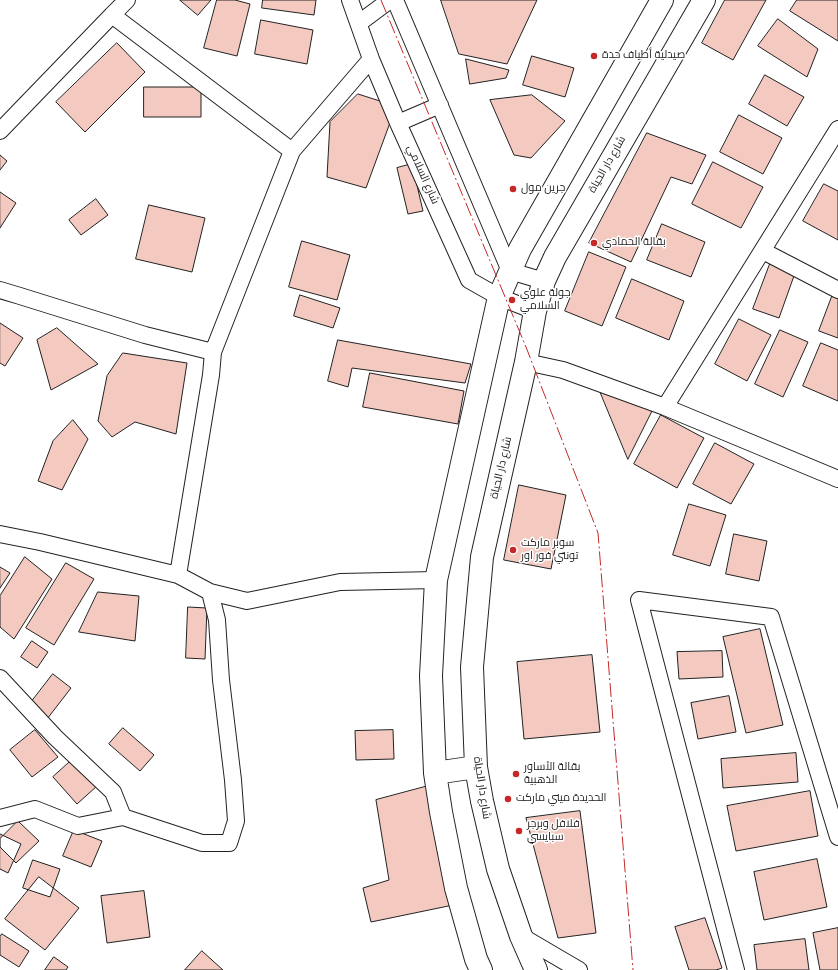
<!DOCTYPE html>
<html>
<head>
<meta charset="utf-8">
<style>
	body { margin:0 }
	canvas { display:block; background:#fff }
</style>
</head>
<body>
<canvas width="838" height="970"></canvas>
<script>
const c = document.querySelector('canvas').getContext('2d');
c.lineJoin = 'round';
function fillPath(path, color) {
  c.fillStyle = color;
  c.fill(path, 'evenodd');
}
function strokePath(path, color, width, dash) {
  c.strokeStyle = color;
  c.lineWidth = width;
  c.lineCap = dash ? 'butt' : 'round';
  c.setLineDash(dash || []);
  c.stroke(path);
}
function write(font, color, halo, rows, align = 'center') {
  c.font = font + ' Overpass,Cairo,sans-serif';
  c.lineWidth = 3;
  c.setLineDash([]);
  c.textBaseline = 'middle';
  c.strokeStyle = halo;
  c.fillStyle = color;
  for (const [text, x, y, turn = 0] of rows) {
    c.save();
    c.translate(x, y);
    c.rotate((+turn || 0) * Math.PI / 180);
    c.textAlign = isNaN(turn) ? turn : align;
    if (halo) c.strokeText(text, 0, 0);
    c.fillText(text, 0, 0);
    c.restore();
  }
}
const building = new Path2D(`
	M180 0H211L198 15Z
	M217 0H235L250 4 237 56 204 48Z
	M263 0H316L314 15 262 8Z
	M441 0H537L507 64 459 54Z
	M725 0H766L733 60 702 43Z
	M797 0H838V41L790 11Z
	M778 19 818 49 807 77 758 46Z
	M261 20 313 30 307 64 255 54Z
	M117 43 145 72 85 132 56 102Z
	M532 56 574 68 565 97 523 85Z
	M466 59 509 70 506 78 470 84Z
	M765 75 804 97 787 126 749 104Z
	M144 87H201V117H144Z
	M358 94 380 101 391 120 366 188 327 177 330 122Z
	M532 95 565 121 531 158 514 155 490 100Z
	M739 115 782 138 763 174 720 152Z
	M647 133 706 155 692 184 671 177 631 262 589 243Z
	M0 155 7 161 0 170Z
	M713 162 763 187 741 228 692 204Z
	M412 164 423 211 408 214 397 168Z
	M824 184 838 191V240L803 221Z
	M0 192 16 203 0 228Z
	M96 199 108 215 81 235 69 220Z
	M149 205 205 218 192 272 136 259Z
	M662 224 705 242 691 277 647 260Z
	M302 241 350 255 337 300 289 287Z
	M589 252 626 267 602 326 565 311Z
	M770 264 795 273 779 318 753 309Z
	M632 279 684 301 669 340 616 318Z
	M836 286 838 287V338L819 331Z
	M300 295 340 308 333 328 294 316Z
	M739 319 771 335 747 381 715 364Z
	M0 323 23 338 5 366 0 363Z
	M57 328 98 364 51 390 37 340Z
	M780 330 808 342 783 397 755 384Z
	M338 340 471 364 465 383 352 368 348 387 328 381Z
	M821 343 838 350V401L803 386Z
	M123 353 187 363 176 434 135 422 112 437 98 421 107 376Z
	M370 373 464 391 458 424 363 407Z
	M599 389 655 405 628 459Z
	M661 415 704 438 677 488 634 464Z
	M73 420 88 439 62 490 38 481 53 441Z
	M715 443 754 464 731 504 693 484Z
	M519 485 566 495 551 569 504 560Z
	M689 504 726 515 710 566 673 555Z
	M734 534 767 541 759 581 726 574Z
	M25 557 52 579 14 639 0 627V596Z
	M66 563 94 579 54 645 26 628Z
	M0 567 10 573 0 588Z
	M98 592 139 596 135 641 79 632Z
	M188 607 207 608 205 659 186 658Z
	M760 629 783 725 746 733 723 637Z
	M32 641 48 652 37 668 21 657Z
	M722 651 723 677 679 679 677 652Z
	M592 655 600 732 524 739 517 662Z
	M53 674 71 688 47 719 29 705Z
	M729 696 736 732 698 739 691 703Z
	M123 728 154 755 140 771 109 744Z
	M35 730 58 757 32 777 10 750Z
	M393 730 394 759 356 760 355 731Z
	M796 753 798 782 723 788 721 759Z
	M73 759 97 786 77 804 53 777Z
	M432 785 458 904 371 922 363 888 389 880 376 800Z
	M810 791 818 836 736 851 727 806Z
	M580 811 596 933 558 938 526 818Z
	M18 821 39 841 16 863 0 847V839Z
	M74 830 102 841 91 867 63 856Z
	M0 834 21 844 8 873 0 869Z
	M817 859 827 907 764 920 754 872Z
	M33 860 60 869 50 897 23 888Z
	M39 877 79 908 45 950 5 919Z
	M144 891 150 937 107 943 101 896Z
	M705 918 722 968 716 970H689L675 927Z
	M838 928V970H820L813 933Z
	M2 934 29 951 19 967 0 955V937Z
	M805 939 809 970H757L754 945Z
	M202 951 223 970H185Z
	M54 957 68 967 66 970H45Z`);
fillPath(building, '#f3c9c0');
strokePath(building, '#222', 1);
const minor = new Path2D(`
	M350 0 371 59 398 123 469 280 499 297 535 311
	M395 0 510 271 544 281
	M112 15 127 0
	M359 23 390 0
	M398 123 440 105
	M0 131 112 15 292 151
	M763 251 838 290
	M0 290 20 296 145 335 213 352 292 151 371 59
	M526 362 563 370 665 407 838 479
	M665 407 838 129
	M0 534 40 542 178 575 210 592 247 601 340 582 436 580
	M178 575 211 375 213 352
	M0 678 55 737 113 792 123 817
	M0 818 35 809 78 826 123 817 202 843H229L236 821 233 780 221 680 217 620 210 592
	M521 936 579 970
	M736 970 639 600 771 617 838 837`);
const secondary = new Path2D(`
	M435 773 476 767
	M481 970 476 959 456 888 441 812 435 773 431 676 436 580 499 297 520 249 662 0
	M536 970 521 936 498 869 482 801 476 767 472 667 482 557 526 362 535 311 544 281 555 257 704 0`);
strokePath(minor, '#222', 18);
strokePath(secondary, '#222', 24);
strokePath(minor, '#fff', 16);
strokePath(secondary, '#fff', 22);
strokePath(new Path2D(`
	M381 0 526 347 598 533 633 970`), '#c62828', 1, [14, 3, 2, 3]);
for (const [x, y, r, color] of [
	[594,56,4,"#c62828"],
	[513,189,4,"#c62828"],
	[594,243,4,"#c62828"],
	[512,300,4,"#c62828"],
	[513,550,4,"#c62828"],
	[516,774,4,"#c62828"],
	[508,799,4,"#c62828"],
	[519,831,4,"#c62828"]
]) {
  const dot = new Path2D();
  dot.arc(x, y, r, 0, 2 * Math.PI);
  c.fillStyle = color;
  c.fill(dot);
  strokePath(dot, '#fff', 1.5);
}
write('11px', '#222', '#fff', [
	["صيدلية أطياف حدة",602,56],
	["جرين مول",521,189],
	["بقالة الحمادي",602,243],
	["جولة علوي",520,294],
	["السلامي",520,307],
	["سوبر ماركت",521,544],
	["تونتي فور اور",521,557],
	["بقالة الأساور",524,768],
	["الذهبية",524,781],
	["الحديدة ميني ماركت",516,799],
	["فلافل وبرجر",527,825],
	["سبايسي",527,838]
], 'left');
write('11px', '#222', '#fff', [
	["شارع دار الحياة",608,165,-60],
	["شارع السلامي",422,175,66],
	["شارع دار الحياة",502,468,-77],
	["شارع دار الحياة",481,788,81]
]);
</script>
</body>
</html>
